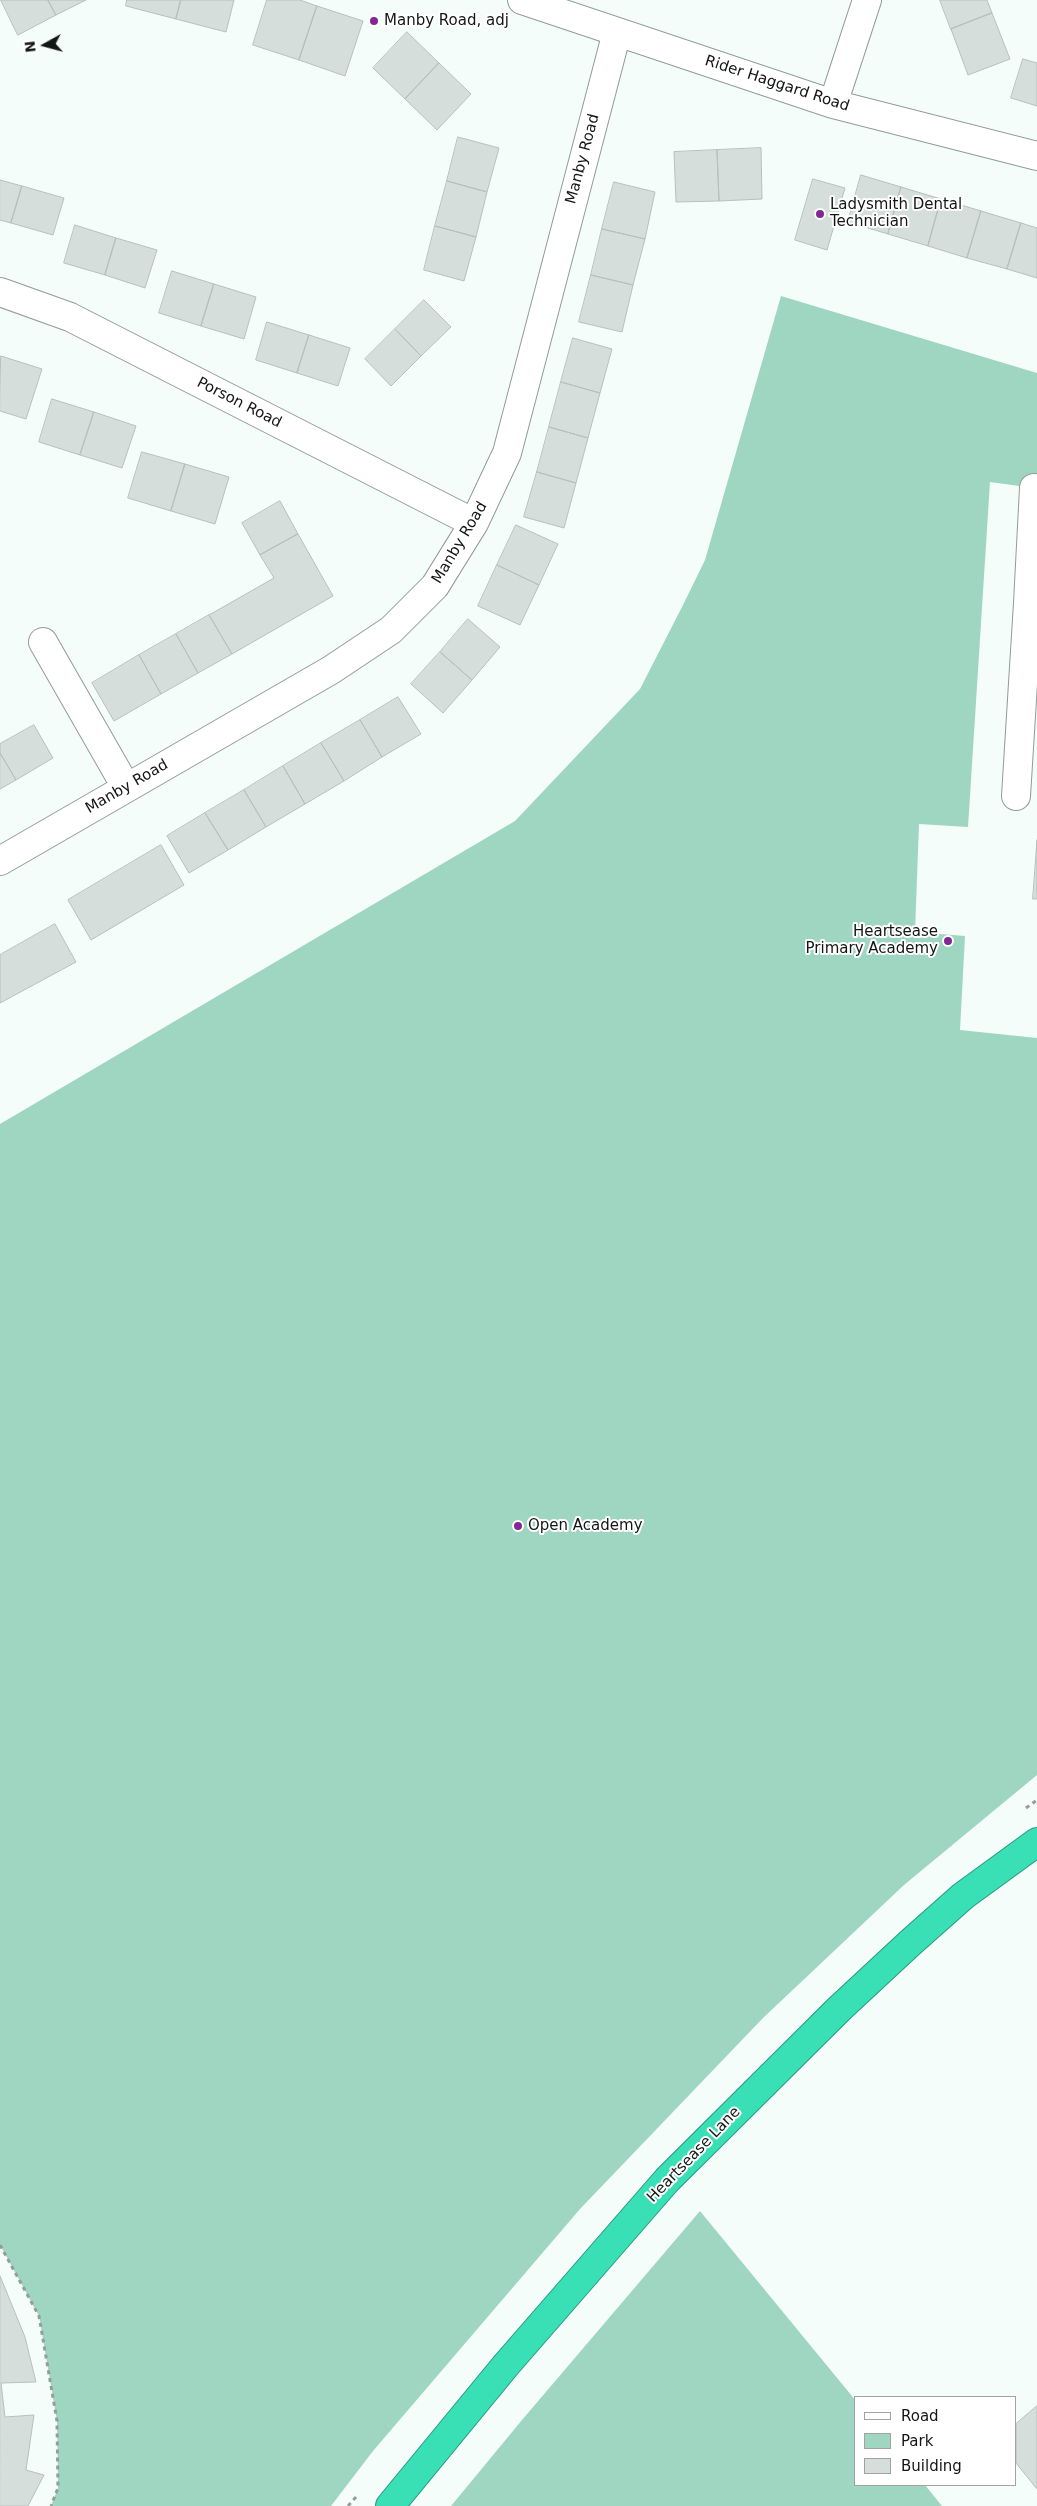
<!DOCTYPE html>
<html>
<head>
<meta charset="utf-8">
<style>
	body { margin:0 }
	#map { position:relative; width:1037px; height:2506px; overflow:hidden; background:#f4fdfa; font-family:"DejaVu Sans",sans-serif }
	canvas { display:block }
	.legend { position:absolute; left:854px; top:2396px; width:162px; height:90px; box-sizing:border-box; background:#fff; border:1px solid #a1a2a1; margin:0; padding:6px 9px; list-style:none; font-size:15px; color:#131614 }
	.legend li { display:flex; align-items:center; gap:10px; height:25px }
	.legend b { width:25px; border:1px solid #a1a2a1 }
	.north { position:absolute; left:20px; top:20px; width:50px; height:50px; -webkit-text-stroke:4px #fff; paint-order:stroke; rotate:263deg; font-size:14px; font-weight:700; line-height:20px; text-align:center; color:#131614 }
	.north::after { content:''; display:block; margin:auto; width:18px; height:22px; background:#131614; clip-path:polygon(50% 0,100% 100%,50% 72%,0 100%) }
</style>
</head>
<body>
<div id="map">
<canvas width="1037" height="2506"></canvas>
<ul class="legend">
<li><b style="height:6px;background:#fff"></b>Road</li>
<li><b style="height:14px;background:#9fd6c2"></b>Park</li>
<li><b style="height:14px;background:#d5dedb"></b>Building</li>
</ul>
<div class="north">N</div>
</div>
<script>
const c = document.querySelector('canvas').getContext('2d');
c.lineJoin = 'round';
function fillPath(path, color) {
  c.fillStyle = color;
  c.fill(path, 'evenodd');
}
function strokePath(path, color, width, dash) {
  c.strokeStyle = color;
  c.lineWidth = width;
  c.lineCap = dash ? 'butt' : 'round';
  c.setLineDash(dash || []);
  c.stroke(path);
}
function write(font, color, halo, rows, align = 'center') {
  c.font = font + ' "DejaVu Sans",sans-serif';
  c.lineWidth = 4;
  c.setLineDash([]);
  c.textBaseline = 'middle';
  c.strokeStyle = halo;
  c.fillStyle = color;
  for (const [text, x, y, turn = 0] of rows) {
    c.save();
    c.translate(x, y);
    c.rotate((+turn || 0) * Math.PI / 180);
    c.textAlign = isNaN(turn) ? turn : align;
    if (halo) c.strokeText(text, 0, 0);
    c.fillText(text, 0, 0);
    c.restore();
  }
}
fillPath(new Path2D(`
	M781 296 1037 373V603L1034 488 990 482 968 827 919 824 915 932 965 936 960 1030 1037 1038V1775L904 1885 763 2018 580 2209 373 2451 331 2506H51L58 2488 57 2421 39 2316 0 2245V1124L515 821 640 689 683 605 705 560Z
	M700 2211 856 2401V2485H925L942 2506H451L522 2420Z`), '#9fd6c2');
const building = new Path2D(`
	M1 0H48L56 15 18 35Z
	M48 0H86L56 15Z
	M127 0H181L176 19 126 6Z
	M181 0H234L226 32 176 19Z
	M267 0H300L317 6 299 60 253 45Z
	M940 0H987L992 13 951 29Z
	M317 6 363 21 345 76 299 60Z
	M992 13 1010 59 968 75 951 29Z
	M407 32 439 63 405 99 373 68Z
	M1023 59 1037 63V106L1011 98Z
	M439 63 471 94 437 130 405 99Z
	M458 137 499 148 487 192 447 181Z
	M761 148 762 199 719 201 717 150Z
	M717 150 719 201 676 202 674 152Z
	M861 175 901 187 888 234 848 222Z
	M813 179 845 188 827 250 795 240Z
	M0 180 22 186 11 223 0 220Z
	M447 181 487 192 476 237 435 226Z
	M614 182 655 192 645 239 602 229Z
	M22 186 64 198 53 235 11 223Z
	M901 187 941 199 928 246 888 234Z
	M941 199 981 211 967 258 928 246Z
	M981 211 1021 223 1007 269 967 258Z
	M1021 223 1037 228V278L1007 269Z
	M75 225 116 238 105 275 64 263Z
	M435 226 476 237 464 281 424 270Z
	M602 229 645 239 633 285 591 275Z
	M116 238 157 250 145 288 105 275Z
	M172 271 214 284 201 326 159 313Z
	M591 275 633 285 622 332 579 322Z
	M214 284 256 297 244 339 201 326Z
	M424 300 451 327 421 356 395 329Z
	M267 322 309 335 297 373 256 360Z
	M395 329 421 356 391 386 365 359Z
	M309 335 350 348 338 386 297 373Z
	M573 338 612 349 600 393 561 382Z
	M1 356 42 369 26 419 0 411Z
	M561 382 600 393 588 438 549 427Z
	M52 399 94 412 80 455 39 442Z
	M94 412 136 426 122 468 80 455Z
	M549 427 588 438 576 483 537 472Z
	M142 452 185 464 171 511 128 498Z
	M185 464 229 477 215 524 171 511Z
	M537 472 576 483 564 528 524 517Z
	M280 501 298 534 260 555 242 523Z
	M516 525 558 544 539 585 497 565Z
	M298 534 333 596 232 654 209 615 274 578 260 555Z
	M497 565 539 585 520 625 478 606Z
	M209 615 232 654 198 673 176 634Z
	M468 619 500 647 472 680 440 652Z
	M176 634 198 673 161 694 139 655Z
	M440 652 472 680 443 713 411 684Z
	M139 655 161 694 114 721 92 683Z
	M398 697 421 734 382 757 360 720Z
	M360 720 382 757 344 781 321 743Z
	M34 725 53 758 16 780 0 753V744Z
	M321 743 344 781 305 804 283 766Z
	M0 753 16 780 0 789Z
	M283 766 305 804 266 827 244 790Z
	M244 790 266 827 228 850 205 813Z
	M205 813 228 850 189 873 167 836Z
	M1037 840V899H1033Z
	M161 845 184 885 91 940 68 900Z
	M55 924 76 962 0 1003V955Z
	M0 2276 25 2337 36 2382 1 2383 5 2417 34 2415 26 2470 44 2475 28 2506H0Z
	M1037 2406V2489L1016 2463V2424Z`);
fillPath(building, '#d5dedb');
strokePath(building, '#b7c0bc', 1);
const minor = new Path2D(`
	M522 0 833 104 1037 156
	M833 104 867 0
	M0 292 70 317 474 523
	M1028 603 1034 488
	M43 642 126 787
	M1016 796 1028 603H1037
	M0 861 331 670 391 630 435 586 474 523 507 453 617 32`);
const highway = new Path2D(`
	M390 2506 506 2365 667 2180 839 2009 910 1943 963 1896 1037 1842`);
strokePath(minor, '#929b97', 30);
strokePath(highway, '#2c997d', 30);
strokePath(new Path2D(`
	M1026 1808 1037 1800
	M0 2245 39 2316 57 2421 58 2488 51 2506
	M348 2506 356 2497`), '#969c9a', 3, [4, 4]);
strokePath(minor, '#fff', 28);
strokePath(highway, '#39e0b5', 28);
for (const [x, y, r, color] of [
	[374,21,5,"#822793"],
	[820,214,5,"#822793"],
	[948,941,5,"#822793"],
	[518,1526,5,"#822793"]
]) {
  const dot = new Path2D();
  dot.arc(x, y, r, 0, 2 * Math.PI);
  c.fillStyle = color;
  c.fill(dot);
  strokePath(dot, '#fff', 2);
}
write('15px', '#131614', '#fff', [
	["Manby Road, adj",384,21],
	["Ladysmith Dental",830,205],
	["Technician",830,222],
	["Heartsease",938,932,"right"],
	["Primary Academy",938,949,"right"],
	["Open Academy",528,1526]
], 'left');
write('15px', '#131614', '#fff', [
	["Rider Haggard Road",777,84,18],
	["Manby Road",583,159,-75],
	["Porson Road",239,403,27],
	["Manby Road",460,543,-59],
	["Manby Road",127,787,-30],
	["Heartsease Lane",694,2155,-46]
]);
</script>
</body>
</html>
